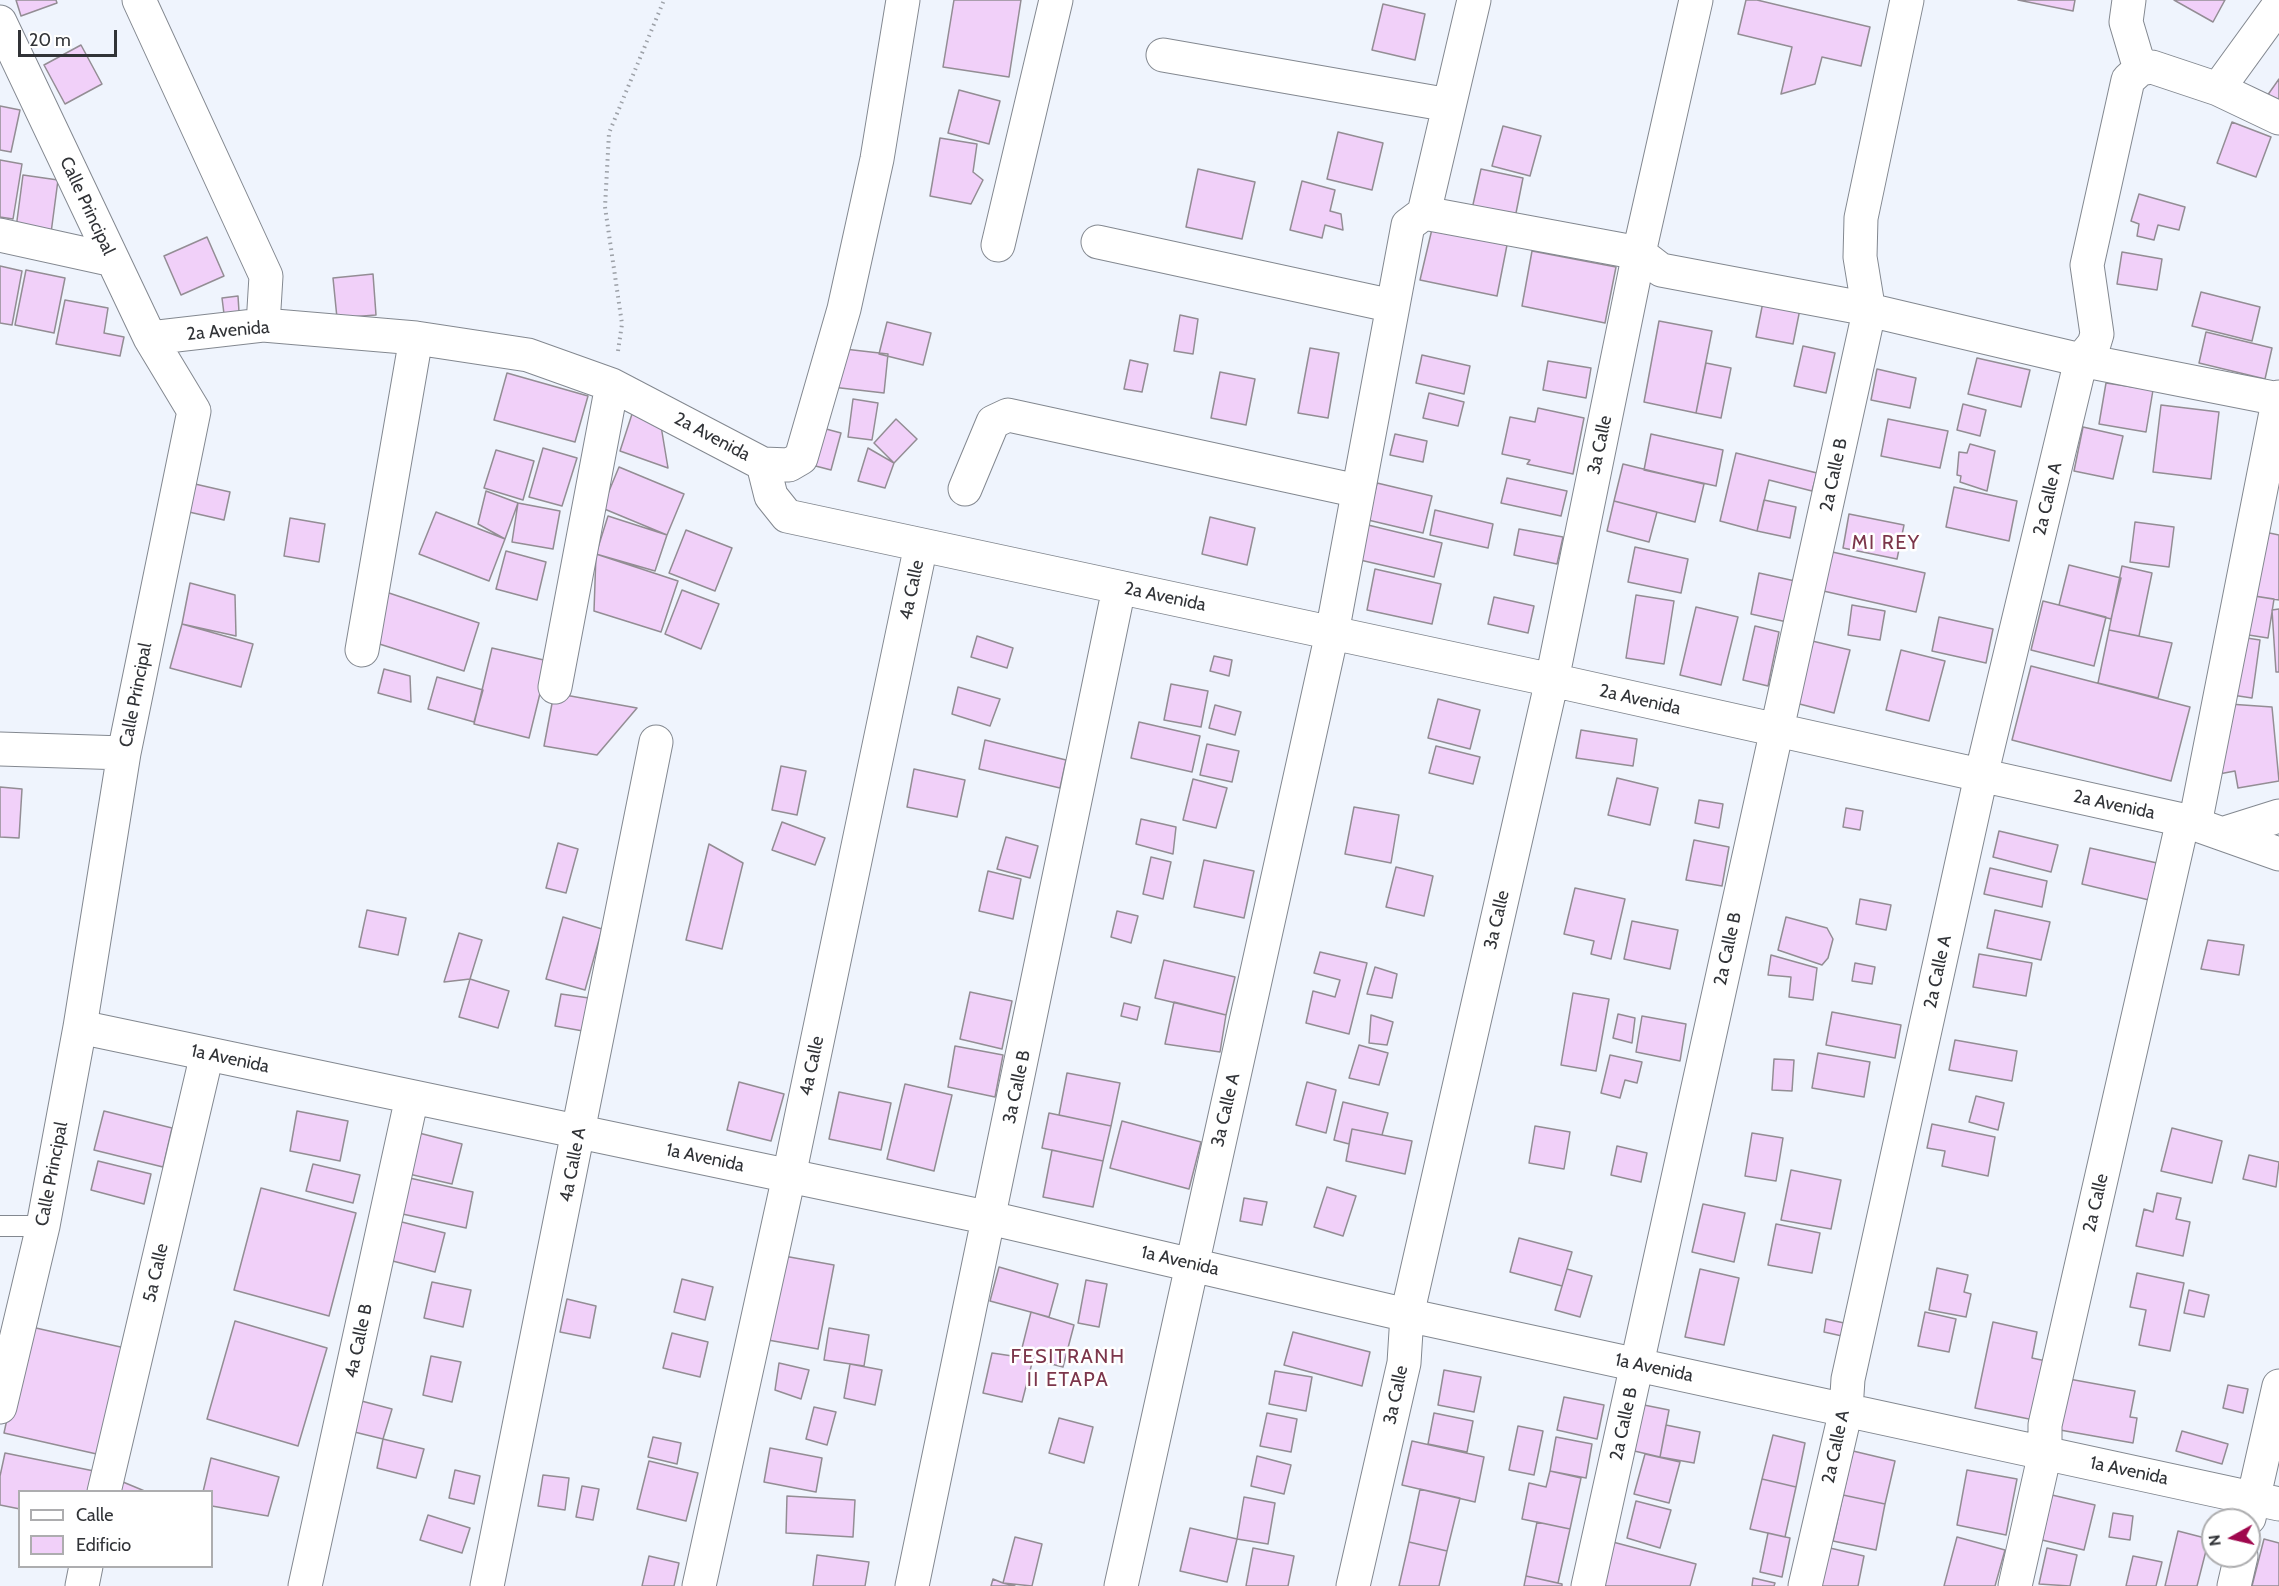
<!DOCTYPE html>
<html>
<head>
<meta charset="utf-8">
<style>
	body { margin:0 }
	#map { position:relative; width:2279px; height:1586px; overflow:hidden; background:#eff4fd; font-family:Cabin,sans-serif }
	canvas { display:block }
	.legend { position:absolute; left:18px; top:1490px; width:195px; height:78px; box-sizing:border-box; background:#fff; border:2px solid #adadaf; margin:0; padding:8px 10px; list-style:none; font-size:18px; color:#313337 }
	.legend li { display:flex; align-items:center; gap:12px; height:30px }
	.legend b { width:30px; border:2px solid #adadaf }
	.north { position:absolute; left:2201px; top:1508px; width:60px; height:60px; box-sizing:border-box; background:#fff; border:2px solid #adadaf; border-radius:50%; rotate:262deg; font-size:16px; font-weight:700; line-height:24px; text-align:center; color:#313337 }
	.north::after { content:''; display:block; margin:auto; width:21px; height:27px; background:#9f074d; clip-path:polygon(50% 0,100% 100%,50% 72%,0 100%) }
	.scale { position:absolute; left:18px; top:30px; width:99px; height:27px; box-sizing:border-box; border:3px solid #313337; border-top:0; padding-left:8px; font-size:18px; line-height:21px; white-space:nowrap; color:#313337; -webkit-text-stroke:4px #fff; paint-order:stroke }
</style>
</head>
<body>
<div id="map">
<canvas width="2279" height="1586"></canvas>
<ul class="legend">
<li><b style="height:8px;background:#fff"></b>Calle</li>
<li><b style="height:16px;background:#f1d0f9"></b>Edificio</li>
</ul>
<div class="north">N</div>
<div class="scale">20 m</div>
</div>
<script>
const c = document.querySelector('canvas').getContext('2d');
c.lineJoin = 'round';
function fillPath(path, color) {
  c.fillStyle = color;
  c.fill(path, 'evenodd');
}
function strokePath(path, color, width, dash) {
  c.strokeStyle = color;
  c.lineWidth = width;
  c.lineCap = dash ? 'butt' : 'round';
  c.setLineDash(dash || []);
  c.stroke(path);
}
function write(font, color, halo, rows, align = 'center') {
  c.font = font + ' Cabin,sans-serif';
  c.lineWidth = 5;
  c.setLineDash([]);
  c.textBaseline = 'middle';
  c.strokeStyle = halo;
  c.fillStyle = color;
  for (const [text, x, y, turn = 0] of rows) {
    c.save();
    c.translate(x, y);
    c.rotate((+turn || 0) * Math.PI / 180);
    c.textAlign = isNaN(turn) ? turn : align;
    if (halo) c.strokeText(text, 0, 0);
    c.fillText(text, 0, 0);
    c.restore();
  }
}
const building = new Path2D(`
	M16 0H56L57 3 21 16Z
	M954 0H1021L1009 77 943 67Z
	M1746 0H1757L1870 27 1861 66 1822 57 1815 84 1781 94 1792 47 1738 34Z
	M2018 0H2075L2073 11Z
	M2174 0H2225L2213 22Z
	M1383 4 1425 14 1415 60 1372 50Z
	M81 45 102 84 65 104 44 65Z
	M2279 79V105L2267 96Z
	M959 90 1000 101 989 144 948 133Z
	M0 106 20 110 11 152 0 150Z
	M2232 122 2271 137 2256 177 2217 163Z
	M1503 126 1541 136 1530 176 1492 166Z
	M1338 132 1383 143 1372 190 1327 179Z
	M940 138 977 144 973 172 983 180 971 204 930 196Z
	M0 160 22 164 13 219 0 217Z
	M1198 169 1255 182 1242 239 1186 227Z
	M1481 169 1523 178 1515 218 1472 209Z
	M23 175 58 180 51 233 16 228Z
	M1302 181 1335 190 1330 211 1341 214 1343 230 1325 225 1322 238 1290 230Z
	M2139 194 2185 207 2179 230 2158 225 2154 240 2137 236 2139 224 2131 221Z
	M1432 229 1507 245 1497 296 1420 280Z
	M207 237 224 276 181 295 164 256Z
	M1532 251 1616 267 1605 323 1522 306Z
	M2122 252 2162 259 2157 290 2117 284Z
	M0 266 22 271 12 325 0 323Z
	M26 270 65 278 54 333 15 325Z
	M373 274 376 315 337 318 333 278Z
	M2201 292 2260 307 2252 341 2192 326Z
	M238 296 239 312 224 314 222 298Z
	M65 300 108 308 104 333 124 337 120 356 56 344Z
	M1763 302 1800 309 1793 344 1756 337Z
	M1180 315 1198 319 1193 354 1174 351Z
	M1659 321 1712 331 1696 413 1644 402Z
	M887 322 931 333 923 365 879 354Z
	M2206 332 2272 348 2265 379 2199 363Z
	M1803 346 1835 353 1826 393 1794 386Z
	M836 348 888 354 884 393 832 387Z
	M1310 348 1339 353 1328 418 1298 413Z
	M1422 355 1470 366 1464 394 1416 383Z
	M1977 358 2030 370 2021 407 1968 394Z
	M1130 360 1148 364 1142 392 1124 389Z
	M1548 361 1591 368 1586 398 1543 390Z
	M1706 363 1731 368 1721 418 1696 413Z
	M1877 369 1916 378 1910 408 1871 400Z
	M1220 372 1255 379 1246 425 1211 418Z
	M507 373 588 396 575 442 494 420Z
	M2106 383 2153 390 2146 432 2099 424Z
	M1429 393 1464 402 1458 426 1423 418Z
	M853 399 878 403 872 440 848 437Z
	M1963 404 1986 410 1980 436 1957 430Z
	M2161 405 2219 412 2211 479 2153 472Z
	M1538 408 1584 418 1573 474 1527 464 1530 460 1502 454 1510 417 1535 422Z
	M633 411 660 420 668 468 620 451Z
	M896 419 917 439 894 463 874 443Z
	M1888 419 1948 431 1940 468 1881 456Z
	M815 426 841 433 831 470 804 463Z
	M2083 427 2123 436 2113 479 2074 471Z
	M1395 434 1427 441 1423 462 1390 455Z
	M1651 434 1723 450 1716 486 1644 470Z
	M1970 444 1995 451 1987 491 1960 482 1961 476 1957 475 1959 452 1967 453Z
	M543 448 577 458 562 506 529 497Z
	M868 448 894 463 885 488 858 481Z
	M496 450 534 461 523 500 484 488Z
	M1736 453 1817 473 1812 491 1769 480 1757 531 1720 521Z
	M1623 464 1704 484 1695 522 1614 501Z
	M619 467 684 494 667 535 602 508Z
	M1507 478 1567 491 1561 516 1501 503Z
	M1377 483 1432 496 1423 533 1368 520Z
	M195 484 230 492 224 520 189 512Z
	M1954 487 2017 501 2009 541 1946 527Z
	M486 491 518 503 505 539 478 524Z
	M1764 500 1796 507 1790 538 1757 531Z
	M1614 501 1657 512 1649 542 1607 531Z
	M518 503 560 511 553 549 512 542Z
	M1435 510 1493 524 1488 548 1430 535Z
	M436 512 505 539 489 581 419 554Z
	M1849 514 1904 525 1897 559 1843 548Z
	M608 516 667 535 655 571 596 554Z
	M1210 517 1255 528 1247 565 1202 554Z
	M290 518 325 524 319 562 284 556Z
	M2135 522 2174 527 2169 567 2130 562Z
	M1368 525 1442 543 1434 577 1360 560Z
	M1519 529 1563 537 1557 564 1514 555Z
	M686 530 732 548 715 591 669 573Z
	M2260 531 2279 535V600L2248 595Z
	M1635 547 1688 559 1681 593 1628 582Z
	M506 551 546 562 537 600 496 589Z
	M1828 551 1925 573 1916 612 1819 590Z
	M596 554 678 581 661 632 594 611Z
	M2069 565 2121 578 2111 619 2059 605Z
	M2122 566 2152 573 2139 636 2109 630Z
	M1375 569 1441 584 1432 624 1367 610Z
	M1759 573 1795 581 1787 622 1751 614Z
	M190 583 235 595 236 636 182 624Z
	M682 590 719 604 701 649 665 634Z
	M386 592 479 623 464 671 370 641Z
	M1636 595 1674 601 1664 664 1626 658Z
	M2248 595 2274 599 2268 638 2242 634Z
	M1494 597 1534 606 1528 633 1488 624Z
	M2043 601 2106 617 2094 666 2031 650Z
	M1852 605 1885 611 1880 640 1848 635Z
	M1696 607 1738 617 1721 685 1680 675Z
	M2279 609V672H2276L2272 610Z
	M1939 617 1993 629 1986 663 1932 651Z
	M182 624 253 644 241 687 170 668Z
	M1755 626 1779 632 1768 686 1743 680Z
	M2109 630 2172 643 2158 698 2098 683Z
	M977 636 1013 648 1007 668 971 657Z
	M2240 637 2260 640 2252 698 2232 695Z
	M1808 640 1850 650 1834 713 1792 702Z
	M492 648 548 661 529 738 474 724Z
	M1901 650 1945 661 1929 721 1886 710Z
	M1214 656 1232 660 1229 676 1210 671Z
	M2031 666 2190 707 2171 781 2012 740Z
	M384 669 410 676 411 702 378 693Z
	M437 677 483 690 474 722 428 709Z
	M1171 684 1208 691 1201 727 1164 720Z
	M958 687 1000 699 990 726 952 714Z
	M554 693 637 708 597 755 544 746Z
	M1438 699 1480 710 1470 749 1428 738Z
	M2229 704 2272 707 2279 781 2238 788 2235 771 2219 774Z
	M1215 705 1241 712 1235 735 1209 728Z
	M1139 722 1200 736 1192 772 1131 758Z
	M1581 730 1637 739 1633 766 1576 758Z
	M985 740 1066 760 1060 788 979 769Z
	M1207 744 1239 751 1232 782 1200 775Z
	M1436 746 1480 757 1473 784 1429 773Z
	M781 766 806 771 797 815 772 810Z
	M914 769 965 780 957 817 907 807Z
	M1617 778 1658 788 1650 825 1608 815Z
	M1193 779 1227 788 1216 828 1183 820Z
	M0 787 22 789 19 838 0 837Z
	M1699 800 1723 804 1719 828 1695 823Z
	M1354 807 1399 815 1391 863 1345 854Z
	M1846 808 1863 811 1860 830 1843 827Z
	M1141 819 1176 827 1173 854 1136 844Z
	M782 822 825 838 815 865 772 850Z
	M1999 831 2058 845 2051 872 1993 857Z
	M1006 837 1038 846 1030 878 997 869Z
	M1694 840 1729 847 1722 886 1686 880Z
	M558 843 578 849 566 893 546 888Z
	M709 844 743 863 722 949 686 940Z
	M2090 848 2157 863 2149 900 2082 884Z
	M1151 857 1171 862 1163 899 1143 894Z
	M1204 860 1254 871 1244 918 1194 907Z
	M1396 867 1433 876 1424 916 1386 907Z
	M1990 868 2047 881 2042 907 1984 894Z
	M988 871 1021 879 1013 919 979 911Z
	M1575 888 1625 899 1611 959 1591 954 1594 941 1564 934Z
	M1860 899 1891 905 1886 930 1856 924Z
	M367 910 406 918 398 955 359 947Z
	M1995 910 2050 922 2041 960 1987 948Z
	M1117 911 1138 916 1131 943 1111 937Z
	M563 917 602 929 585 990 546 979Z
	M1786 917 1827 928 1833 939 1828 958 1822 965 1778 950Z
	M1632 921 1678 930 1670 969 1624 959Z
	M459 933 482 940 470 979 444 982Z
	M2208 940 2244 945 2239 975 2201 969Z
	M1320 952 1367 963 1349 1034 1306 1023 1313 991 1335 997 1340 980 1314 973Z
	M1979 954 2032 963 2026 996 1973 987Z
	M1771 955 1817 968 1813 1000 1789 997 1791 977 1768 975Z
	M1164 960 1235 977 1226 1015 1155 998Z
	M1855 963 1875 967 1872 984 1852 981Z
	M1375 967 1397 974 1392 998 1367 994Z
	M470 979 509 991 498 1028 459 1017Z
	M970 992 1012 1001 1002 1049 960 1039Z
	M1573 993 1609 999 1596 1071 1561 1065Z
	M561 994 589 998 583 1031 555 1026Z
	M1174 1002 1226 1015 1220 1052 1165 1044Z
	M1124 1003 1140 1007 1137 1020 1121 1016Z
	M1832 1012 1901 1025 1895 1058 1826 1045Z
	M1618 1014 1635 1018 1632 1043 1613 1038Z
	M1371 1015 1393 1022 1387 1045 1369 1043Z
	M1642 1016 1686 1024 1680 1061 1636 1052Z
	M1955 1040 2017 1051 2012 1081 1949 1070Z
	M1359 1045 1388 1053 1379 1085 1349 1078Z
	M955 1046 1003 1055 995 1097 948 1087Z
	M1818 1053 1870 1062 1864 1097 1812 1088Z
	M1610 1055 1642 1062 1637 1083 1625 1080 1620 1098 1601 1093Z
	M1774 1059 1794 1060 1792 1091 1772 1090Z
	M1067 1073 1120 1083 1111 1126 1059 1115Z
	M739 1082 784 1094 771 1141 727 1130Z
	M1307 1082 1336 1090 1326 1133 1296 1125Z
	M905 1084 952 1095 934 1171 887 1159Z
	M839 1092 891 1103 881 1150 829 1139Z
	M1976 1096 2004 1103 1998 1130 1969 1122Z
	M1343 1102 1388 1113 1382 1135 1352 1129 1349 1144 1334 1140Z
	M104 1111 172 1128 163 1167 94 1150Z
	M297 1111 348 1121 340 1161 290 1151Z
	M1049 1113 1111 1126 1103 1161 1042 1148Z
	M1122 1121 1201 1142 1189 1189 1110 1168Z
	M1932 1124 1995 1137 1988 1176 1942 1166 1945 1151 1927 1148Z
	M1535 1126 1570 1132 1564 1169 1529 1163Z
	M2172 1128 2222 1141 2212 1183 2161 1171Z
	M1352 1129 1412 1141 1405 1174 1346 1161Z
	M419 1133 462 1144 452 1184 409 1174Z
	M1752 1133 1783 1138 1776 1181 1745 1176Z
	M1617 1146 1647 1153 1641 1182 1611 1175Z
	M1052 1150 1103 1161 1093 1207 1043 1197Z
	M2249 1155 2279 1162 2276 1187 2243 1179Z
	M98 1161 151 1174 144 1204 91 1190Z
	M313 1164 360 1175 353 1203 306 1191Z
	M1791 1170 1841 1180 1831 1229 1781 1220Z
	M405 1177 473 1192 466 1228 398 1213Z
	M1327 1187 1356 1196 1343 1236 1314 1227Z
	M261 1188 356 1213 329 1316 234 1290Z
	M2157 1193 2181 1198 2176 1219 2190 1222 2183 1256 2136 1246 2144 1209 2153 1212Z
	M1244 1198 1267 1202 1262 1225 1240 1221Z
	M1703 1204 1745 1213 1734 1262 1692 1252Z
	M394 1220 445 1233 435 1272 385 1259Z
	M1776 1224 1820 1233 1812 1273 1768 1265Z
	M1519 1238 1572 1252 1562 1286 1510 1272Z
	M784 1256 834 1265 818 1349 768 1340Z
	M999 1267 1058 1284 1049 1317 990 1301Z
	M1937 1268 1968 1275 1964 1292 1971 1294 1966 1317 1929 1310Z
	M1567 1269 1592 1276 1580 1317 1555 1310Z
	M1700 1269 1739 1278 1724 1345 1685 1337Z
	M2137 1273 2184 1283 2170 1351 2139 1345 2146 1310 2130 1307Z
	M682 1279 713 1287 705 1320 674 1312Z
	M1086 1280 1107 1284 1099 1327 1078 1323Z
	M432 1282 471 1290 463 1327 424 1318Z
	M2189 1290 2209 1295 2204 1317 2184 1313Z
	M567 1299 596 1306 590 1338 560 1332Z
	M1031 1312 1074 1325 1063 1367 1020 1356Z
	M1925 1312 1956 1319 1949 1352 1918 1346Z
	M1826 1319 1844 1323 1842 1336 1824 1332Z
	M235 1321 327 1348 298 1446 207 1419Z
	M1993 1322 2037 1332 2032 1358 2046 1361 2034 1420 1975 1408Z
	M27 1326 125 1348 101 1455 4 1433Z
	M829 1328 869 1335 864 1366 824 1360Z
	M1293 1332 1370 1352 1362 1386 1284 1365Z
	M672 1333 708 1342 700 1377 663 1368Z
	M992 1353 1033 1359 1022 1402 983 1393Z
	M431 1356 461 1362 452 1402 423 1395Z
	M779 1363 809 1370 801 1399 775 1390Z
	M850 1364 882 1370 875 1405 844 1398Z
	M1444 1370 1481 1377 1474 1412 1438 1405Z
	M1275 1371 1312 1377 1306 1411 1269 1404Z
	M2069 1379 2135 1391 2130 1417 2137 1418 2133 1443 2060 1430Z
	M2228 1385 2248 1389 2243 1413 2223 1408Z
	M1564 1397 1604 1405 1597 1439 1557 1430Z
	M350 1398 392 1409 383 1439 342 1429Z
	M1639 1404 1669 1410 1660 1457 1630 1450Z
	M814 1407 836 1412 827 1445 806 1439Z
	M1267 1413 1297 1419 1291 1452 1260 1446Z
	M1434 1413 1473 1421 1467 1452 1428 1444Z
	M1059 1418 1093 1427 1084 1463 1049 1453Z
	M1666 1425 1700 1432 1694 1463 1660 1457Z
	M1518 1426 1543 1431 1534 1475 1509 1470Z
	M2182 1431 2228 1444 2222 1464 2176 1451Z
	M1773 1435 1805 1443 1796 1487 1762 1479Z
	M653 1437 681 1443 677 1464 648 1457Z
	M1556 1437 1592 1444 1586 1478 1550 1471Z
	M383 1439 424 1449 416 1478 377 1468Z
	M1412 1441 1484 1457 1475 1502 1402 1485Z
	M770 1448 822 1458 816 1492 764 1482Z
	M1853 1451 1895 1461 1885 1504 1843 1495Z
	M5 1453 104 1473 100 1492H20V1509L0 1505V1476Z
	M1645 1454 1680 1462 1669 1503 1634 1494Z
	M1257 1456 1291 1465 1284 1494 1251 1486Z
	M211 1458 279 1477 268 1516 212 1506V1492H203Z
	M649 1461 698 1473 686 1521 637 1509Z
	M455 1470 480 1476 474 1504 449 1498Z
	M1967 1470 2017 1479 2006 1535 1957 1525Z
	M1550 1471 1581 1478 1570 1529 1522 1519 1529 1483 1546 1487Z
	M543 1475 569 1478 565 1510 538 1506Z
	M1762 1479 1796 1487 1785 1537 1750 1529Z
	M123 1482 147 1492H119Z
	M582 1486 599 1489 593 1520 576 1517Z
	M1420 1489 1460 1498 1447 1551 1409 1542Z
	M1843 1495 1885 1504 1876 1550 1833 1541Z
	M2052 1495 2095 1505 2084 1550 2042 1540Z
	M787 1496 855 1500 853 1537 786 1533Z
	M1244 1497 1275 1503 1268 1544 1237 1539Z
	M1636 1501 1671 1510 1660 1548 1627 1538Z
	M2113 1513 2133 1516 2130 1540 2109 1537Z
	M428 1515 470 1528 462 1553 420 1540Z
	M1537 1522 1570 1529 1558 1583 1526 1576Z
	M1190 1528 1237 1539 1227 1582 1180 1571Z
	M2178 1531 2209 1539 2197 1586H2165Z
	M1768 1533 1790 1538 1782 1577 1760 1572Z
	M1015 1537 1042 1544 1032 1586 1003 1583Z
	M1957 1537 2005 1550 1995 1586H1944Z
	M2264 1539 2279 1543V1586H2252Z
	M1609 1541 1696 1564 1690 1586H1598Z
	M1409 1542 1447 1551 1439 1586H1399Z
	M1253 1548 1294 1556 1288 1586H1246Z
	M1830 1548 1864 1556 1858 1586H1821Z
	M2047 1548 2077 1555 2070 1586 2039 1584Z
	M817 1555 869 1562 865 1586H813Z
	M649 1556 679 1563 674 1586H642Z
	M2133 1556 2162 1562 2156 1586H2126Z
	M1526 1576 1562 1584V1586H1524Z
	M1753 1578 1775 1583 1774 1586H1752Z
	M993 1579 1003 1583 1015 1586H991Z`);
fillPath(building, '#f1d0f9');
strokePath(building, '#938d94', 1.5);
const service = new Path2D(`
	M0 1226H43`);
const minor = new Path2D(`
	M139 0 266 276 263 325
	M2129 0 2126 22 2140 69
	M0 22 150 338 194 411 124 753 80 1027 43 1226 0 1407
	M1163 55 1449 105
	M2218 89 2279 118
	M1424 213 1474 0
	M0 235 113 260
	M1098 242 1393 306
	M998 245 1056 0
	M150 338 263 325 416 338 528 355 612 385 763 464 771 496 787 516 1552 680 2183 820 2279 854
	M763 464 789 465 801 458 844 309 877 159 903 0
	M965 489 993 422 1008 415 1358 491
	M362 650 416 338
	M555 687 612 385
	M0 749 124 753
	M2195 824 2279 397
	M2225 833 2279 816
	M80 1027 990 1218 1407 1315 2279 1504
	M104 1492 207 1054
	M2249 1518 2279 1386
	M82 1586 86 1566
	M305 1586 412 1097
	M487 1586 656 742
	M699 1586 789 1176 921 545
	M912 1586 1119 588
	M1121 1586 1332 633 1408 225 1424 213 1639 253 1661 270 1852 306 2081 360 2279 399
	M1353 1586 1404 1363 1407 1315 1552 680 1639 253 1696 0
	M1588 1586 1869 312 1860 257 1861 218 1907 0
	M1805 1586 1846 1410 1848 1379 1981 776 2081 360 2094 344 2097 334 2087 265 2128 80 2140 69 2152 67 2218 89 2279 5
	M2015 1586 2045 1453V1425L2183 820
	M2234 1586 2241 1556`);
strokePath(service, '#838890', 22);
strokePath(minor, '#838890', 35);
strokePath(new Path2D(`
	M618 351 622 324 605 207 609 133 664 0`), '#9ca0a7', 4, [1.5, 4.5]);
strokePath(service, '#fff', 20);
strokePath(minor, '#fff', 33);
write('18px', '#313337', '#fff', [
	["Calle Principal",87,206,65],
	["2a Avenida",228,331,-5],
	["2a Avenida",712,437,28],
	["3a Calle",1600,445,-78],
	["2a Calle B",1834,475,-78],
	["2a Calle A",2048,499,-77],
	["4a Calle",912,590,-78],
	["2a Avenida",1165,597,12],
	["Calle Principal",136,695,-79],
	["2a Avenida",1640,700,13],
	["2a Avenida",2114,805,12],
	["3a Calle",1497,920,-77],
	["2a Calle B",1728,949,-78],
	["2a Calle A",1938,972,-78],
	["1a Avenida",230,1059,12],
	["4a Calle",812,1066,-78],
	["3a Calle B",1017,1087,-78],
	["3a Calle A",1226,1110,-77],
	["1a Avenida",705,1158,12],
	["4a Calle A",573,1165,-79],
	["Calle Principal",52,1174,-79],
	["2a Calle",2096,1203,-77],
	["1a Avenida",1180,1261,13],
	["5a Calle",156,1273,-77],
	["4a Calle B",359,1341,-78],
	["1a Avenida",1654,1368,12],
	["3a Calle",1396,1395,-78],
	["2a Calle B",1624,1424,-78],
	["2a Calle A",1836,1447,-78],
	["1a Avenida",2129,1471,12]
]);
c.letterSpacing = '1.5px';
write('20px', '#7c364b', '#fff', [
	["MI REY",1886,543],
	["FESITRANH",1068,1357],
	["II ETAPA",1068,1380]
]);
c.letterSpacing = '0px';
</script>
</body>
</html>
